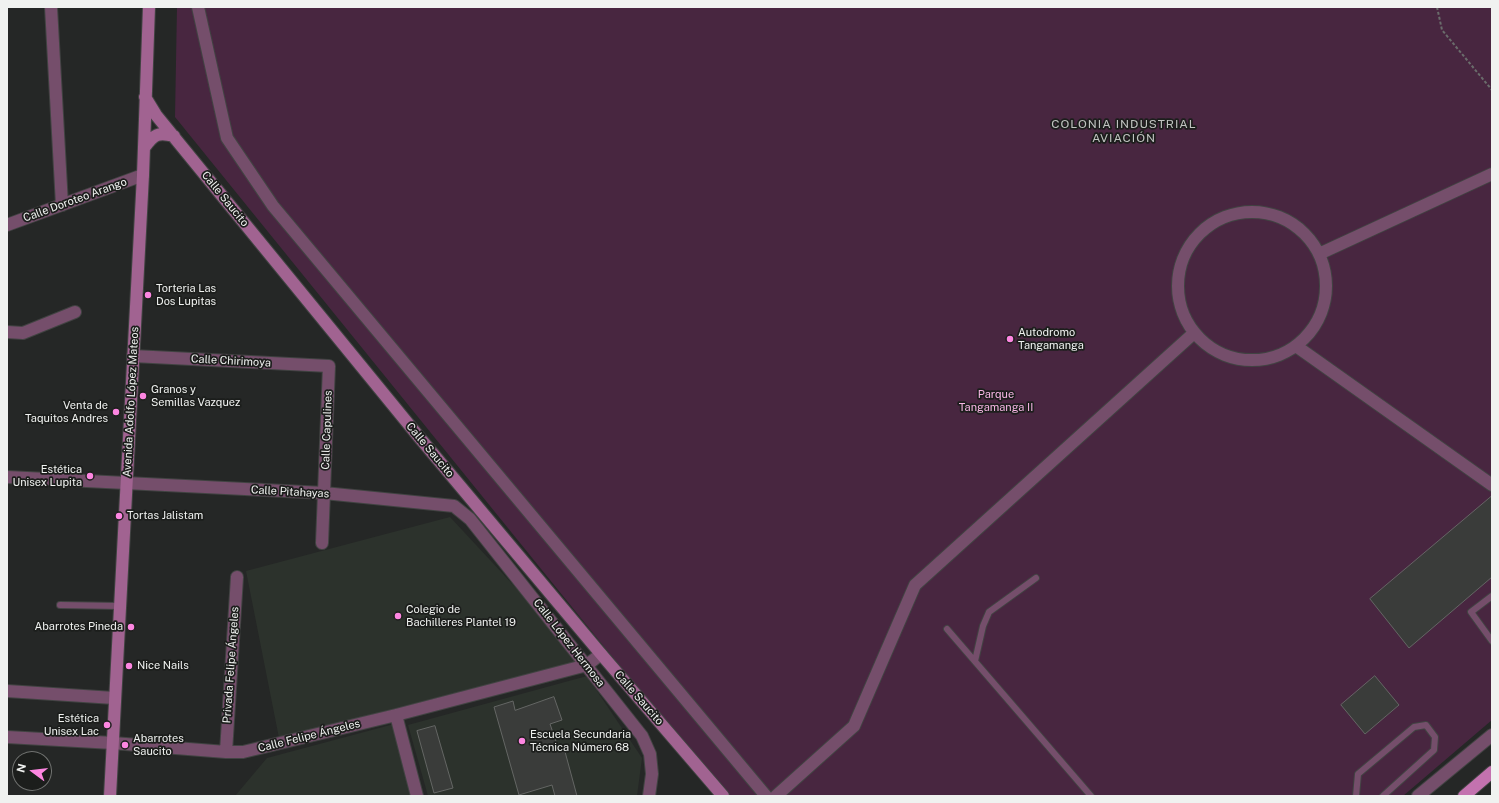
<!DOCTYPE html>
<html>
<head>
<meta charset="utf-8">
<style>
	body { margin:0 }
	#map { position:relative; width:1499px; height:803px; overflow:hidden; background:#252726; font-family:"Public Sans",sans-serif }
	canvas { display:block }
	.frame { position:absolute; inset:0; border:8px solid #f0f2f0; pointer-events:none }
	.north { position:absolute; left:12px; top:751px; width:40px; height:40px; box-sizing:border-box; background:#1c1e1c; border:1px solid #717371; border-radius:50%; rotate:285deg; font-size:11px; font-weight:700; line-height:16px; text-align:center; color:#f0f2f0 }
	.north::after { content:''; display:block; margin:auto; width:14px; height:18px; background:#fd86e1; clip-path:polygon(50% 0,100% 100%,50% 72%,0 100%) }
</style>
</head>
<body>
<div id="map">
<canvas width="1499" height="803"></canvas>
<div class="frame"></div>
<div class="north">N</div>
</div>
<script>
const c = document.querySelector('canvas').getContext('2d');
c.lineJoin = 'round';
function fillPath(path, color) {
  c.fillStyle = color;
  c.fill(path, 'evenodd');
}
function strokePath(path, color, width, dash) {
  c.strokeStyle = color;
  c.lineWidth = width;
  c.lineCap = dash ? 'butt' : 'round';
  c.setLineDash(dash || []);
  c.stroke(path);
}
function write(font, color, halo, rows, align = 'center') {
  c.font = font + ' "Public Sans",sans-serif';
  c.lineWidth = 3.5;
  c.setLineDash([]);
  c.textBaseline = 'middle';
  c.strokeStyle = halo;
  c.fillStyle = color;
  for (const [text, x, y, turn = 0] of rows) {
    c.save();
    c.translate(x, y);
    c.rotate((+turn || 0) * Math.PI / 180);
    c.textAlign = isNaN(turn) ? turn : align;
    if (halo) c.strokeText(text, 0, 0);
    c.fillText(text, 0, 0);
    c.restore();
  }
}
fillPath(new Path2D(`
	M450 517 583 660 279 738 246 571Z
	M587 676 642 758 637 796H428L408 725Z
	M398 723 414 796H235L267 758Z`), '#2c322c');
fillPath(new Path2D(`
	M177 7H1492V720L1403 796H725L175 117Z`), '#482640');
const building = new Path2D(`
	M1492 496V577L1409 648 1370 599Z
	M1375 676 1399 705 1365 734 1341 705Z
	M554 697 562 720 550 724 559 750 564 748 577 796H555L552 785 519 795 494 707 513 701 515 710Z
	M435 726 453 788 434 793 417 731Z`);
fillPath(building, '#3a3c3a');
strokePath(building, '#646664', 1);
const lane = new Path2D(`
	M1492 596 1471 612 1492 641
	M60 605 120 606
	M947 629 1091 796
	M975 661 983 626 989 612 1036 578
	M1356 796 1358 774 1414 727 1426 725 1435 737 1434 750 1383 796`);
const street = new Path2D(`
	M51 7 62 205
	M198 7 227 138 273 206 766 796
	M1178 286a74 74 0 1 1 148 0a74 74 0 1 1-148 0Z
	M7 225 143 175
	M1319 254 1492 174
	M7 332 23 333 75 312
	M1296 346 1492 485
	M133 356 329 366 322 543
	M7 477 324 493 454 506 470 519 642 736 650 754 652 774 649 796
	M7 691 114 698
	M396 715 417 796
	M7 737 113 743 226 752H243L396 715 587 665 601 654
	M226 752 237 577
	M776 796 854 726 915 585 1194 333
	M1418 796 1492 735`);
const secondary = new Path2D(`
	M145 97 156 115 419 437 601 654 723 796
	M144 148C154 134 158 132 174 136
	M110 796 143 175 149 7`);
const primary = new Path2D(`
	M1464 796 1492 772`);
strokePath(lane, '#414342', 8);
strokePath(street, '#414342', 14);
strokePath(secondary, '#414342', 14);
strokePath(primary, '#414342', 14);
strokePath(new Path2D(`
	M1437 7 1442 30 1492 90`), '#6a6c6b', 2, [3, 2]);
strokePath(lane, '#754e6b', 6);
strokePath(street, '#754e6b', 12);
strokePath(secondary, '#a16391', 12);
strokePath(primary, '#c372af', 12);
for (const [x, y, r, color] of [
	[148,295,4,"#fd86e1"],
	[1010,339,4,"#fd86e1"],
	[143,396,4,"#fd86e1"],
	[116,412,4,"#fd86e1"],
	[90,476,4,"#fd86e1"],
	[119,516,4,"#fd86e1"],
	[398,616,4,"#fd86e1"],
	[131,627,4,"#fd86e1"],
	[129,666,4,"#fd86e1"],
	[107,725,4,"#fd86e1"],
	[522,741,4,"#fd86e1"],
	[125,745,4,"#fd86e1"]
]) {
  const dot = new Path2D();
  dot.arc(x, y, r, 0, 2 * Math.PI);
  c.fillStyle = color;
  c.fill(dot);
  strokePath(dot, '#1c1e1c', 1.5);
}
write('11px', '#f0f2f0', '#1c1e1c', [
	["Calle Saucito",225,199,51],
	["Calle Doroteo Arango",75,200,-20],
	["Calle Chirimoya",231,361,3],
	["Avenida Adolfo López Mateos",131,402,-87],
	["Calle Capulines",327,430,-88],
	["Calle Saucito",430,450,50],
	["Calle Pitahayas",290,492,3],
	["Calle López Hermosa",569,643,52],
	["Privada Felipe Ángeles",231,665,-86],
	["Calle Saucito",639,698,49],
	["Calle Felipe Ángeles",309,736,-14]
]);
write('11px', '#f0f2f0', '#1c1e1c', [
	["Torteria Las",156,289],
	["Dos Lupitas",156,302],
	["Autodromo",1018,333],
	["Tangamanga",1018,346],
	["Granos y",151,390],
	["Semillas Vazquez",151,403],
	["Venta de",108,406,"right"],
	["Taquitos Andres",108,419,"right"],
	["Estética",82,470,"right"],
	["Unisex Lupita",82,483,"right"],
	["Tortas Jalistam",127,516],
	["Colegio de",406,610],
	["Bachilleres Plantel 19",406,623],
	["Abarrotes Pineda",123,627,"right"],
	["Nice Nails",137,666],
	["Estética",99,719,"right"],
	["Unisex Lac",99,732,"right"],
	["Escuela Secundaria",530,735],
	["Técnica Número 68",530,748],
	["Abarrotes",133,739],
	["Saucito",133,752]
], 'left');
write('11px', '#f7b6e5', '#1c1e1c', [
	["Parque",996,395],
	["Tangamanga II",996,408]
]);
c.letterSpacing = '1px';
write('12px', '#c0c3c0', '#1c1e1c', [
	["COLONIA INDUSTRIAL",1124,124],
	["AVIACIÓN",1124,138]
]);
c.letterSpacing = '0px';
</script>
</body>
</html>
